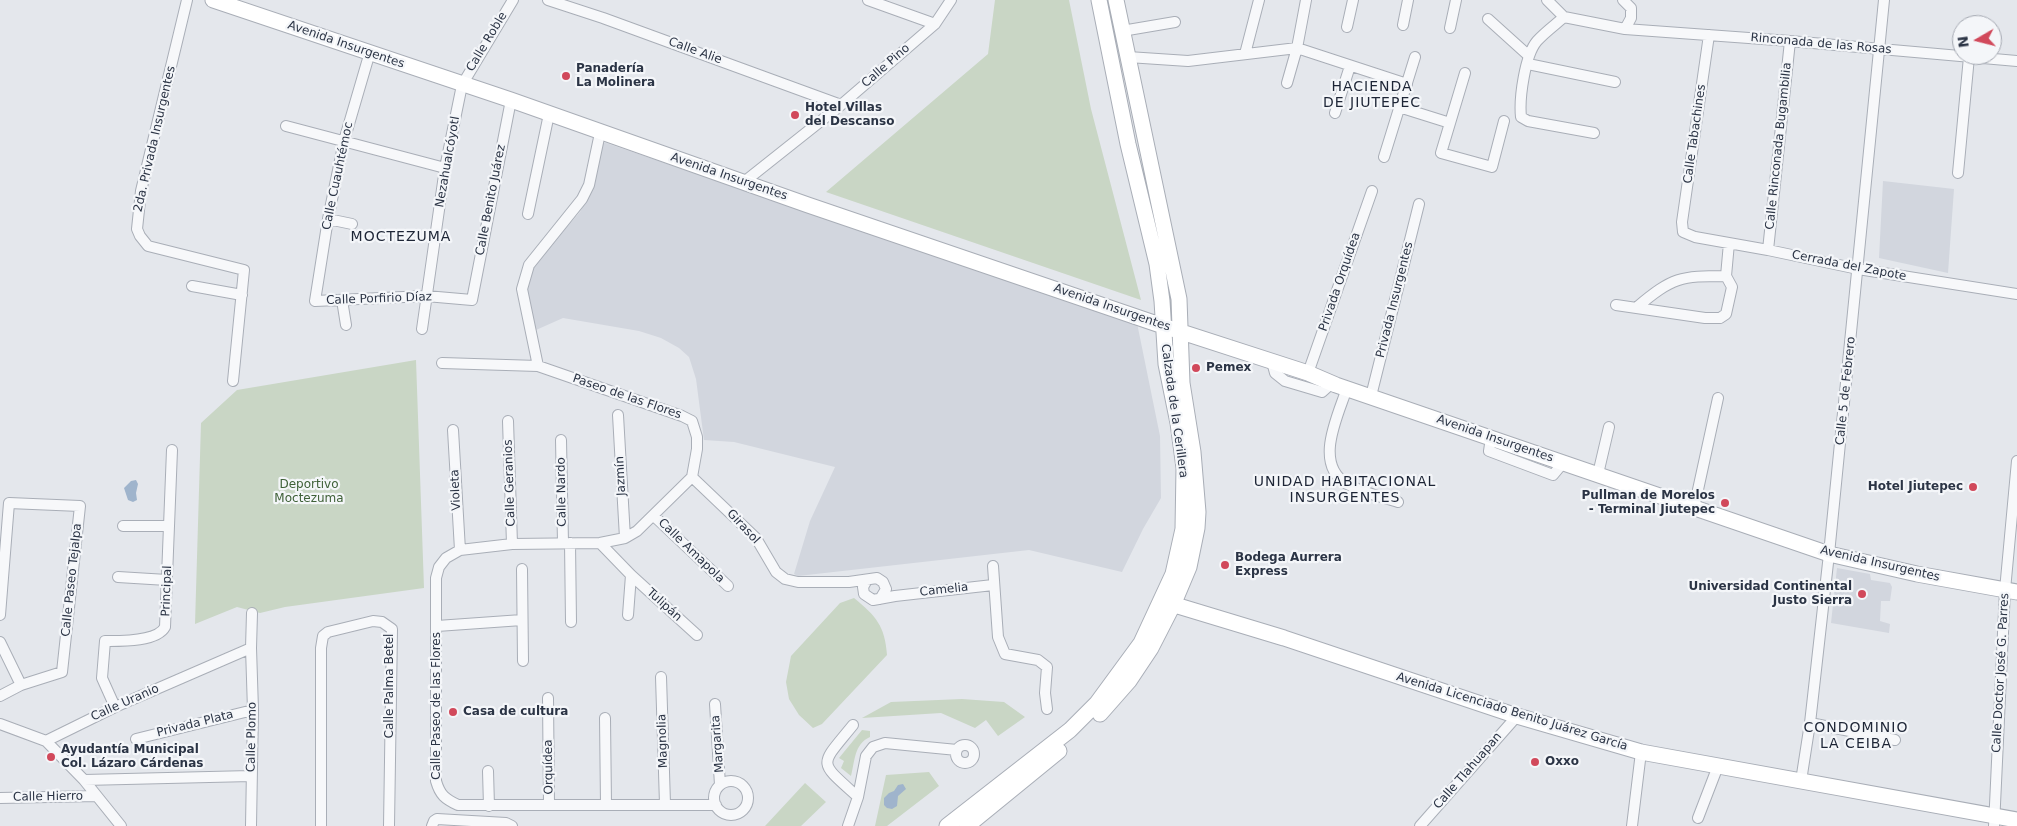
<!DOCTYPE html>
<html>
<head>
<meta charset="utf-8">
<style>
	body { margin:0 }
	#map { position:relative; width:2017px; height:826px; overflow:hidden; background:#e4e7ec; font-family:"DejaVu Sans",sans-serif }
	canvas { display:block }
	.north { position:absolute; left:1952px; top:15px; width:50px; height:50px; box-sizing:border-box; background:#f4f6f9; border:1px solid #a4a8b1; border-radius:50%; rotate:262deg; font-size:14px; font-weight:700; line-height:20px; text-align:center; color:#2b3445 }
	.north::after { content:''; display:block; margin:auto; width:18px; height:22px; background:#d1495b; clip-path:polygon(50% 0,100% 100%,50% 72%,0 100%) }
</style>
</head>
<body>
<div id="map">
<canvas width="2017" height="826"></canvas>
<div class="north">N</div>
</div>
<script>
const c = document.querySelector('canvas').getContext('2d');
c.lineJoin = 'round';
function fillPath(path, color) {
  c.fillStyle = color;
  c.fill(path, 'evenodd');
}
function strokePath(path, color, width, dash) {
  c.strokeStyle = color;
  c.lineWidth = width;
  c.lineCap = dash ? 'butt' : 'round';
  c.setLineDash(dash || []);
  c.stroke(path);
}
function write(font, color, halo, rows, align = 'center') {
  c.font = font + ' "DejaVu Sans",sans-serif';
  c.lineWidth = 4.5;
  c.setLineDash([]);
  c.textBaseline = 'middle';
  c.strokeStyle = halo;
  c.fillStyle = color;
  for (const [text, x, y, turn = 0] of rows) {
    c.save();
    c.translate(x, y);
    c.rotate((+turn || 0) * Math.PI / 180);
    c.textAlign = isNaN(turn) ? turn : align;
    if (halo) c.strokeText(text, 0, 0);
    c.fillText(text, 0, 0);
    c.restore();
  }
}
fillPath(new Path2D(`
	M603 142 1137 323 1160 436 1161 498 1143 529 1122 572 1029 550 798 576 794 574 810 521 835 467 734 442 704 440 696 379 689 357 679 348 661 338 639 331 563 318 536 330 527 289 535 263 580 212 589 195Z
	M1883 181 1954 189 1948 273 1879 258Z
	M1837 568 1870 574 1871 580 1890 583 1892 587 1890 601H1881L1880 621 1890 624 1889 633 1831 623Z`), '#d2d6de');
fillPath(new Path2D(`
	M995 0H1069L1091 109 1141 300 826 192 988 54Z
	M416 360 424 588 285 607 260 613 237 607 195 624 201 423 237 390Z
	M854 598C876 616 885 626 887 655L822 724 813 728 799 715 789 699 786 682 791 656 840 603Z
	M962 699 1004 702 1025 717 998 736 986 720 975 728 941 713 862 718 891 702Z
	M862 730 870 731V737C854 744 855 761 851 776L841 768 844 761 839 758Z
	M929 772 939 786 887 826H875L886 775Z
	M805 783 826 802 801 826H765Z`), '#c9d6c5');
fillPath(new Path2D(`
	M136 480 138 484 136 493 137 500 133 502 128 500 124 488 131 481Z
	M903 784 906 789 898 796 897 806 892 809 887 808 884 805V798L889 793 894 791 898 785Z`), '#9fb4cc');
const street = new Path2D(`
	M187 0 141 191 137 229 140 236 148 246 244 270 233 381
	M548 0 603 18 841 105
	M868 0 935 24
	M1547 0 1564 17 1625 29 1790 41 2017 61
	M1623 0 1631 8V18L1625 29
	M1564 17C1555 25 1545 32 1537 41 1525 55 1519 98 1521 117L1528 121 1594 133
	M1488 19 1529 56
	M1403 25 1408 0
	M1347 27 1353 0
	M1450 28 1456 0
	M1122 31 1175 22
	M1709 35 1682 222 1683 232 1695 237 1768 250 1858 269 2017 294
	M370 52 344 141 328 219 315 301 426 296 472 300 511 100
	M1245 54 1259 0
	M1128 57 1188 61 1297 48 1407 84
	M1528 64 1615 82
	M1465 73 1441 153 1492 167 1504 121
	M1287 83 1297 48 1306 0
	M1399 107 1450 123
	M1335 113 1350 66
	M286 126 445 168
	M1384 157 1415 57
	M1958 173 1969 57
	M744 182 841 105 935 24 951 0
	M528 214 549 114
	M328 219 352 224
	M1768 250 1790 41
	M1726 276 1729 243
	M192 286 242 295
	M342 300 346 325
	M1616 305 1705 318H1720L1726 314 1732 287 1726 276C1680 276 1673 277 1637 307
	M422 329 445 168 462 85 513 0
	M1272 362 1275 373 1285 381 1322 392 1332 383
	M442 363 538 366 682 416 692 421 697 437V449L692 477 637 531 625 538 600 543 512 544 460 550 446 558 439 567 436 578V781C440 795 445 799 458 805H716
	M538 366 522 289 529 265 582 199 589 185 600 133
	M1308 373 1372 191
	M1347 388C1338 416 1313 464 1347 484 1363 493 1382 497 1398 502
	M1371 396 1419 204
	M618 415 625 538
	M508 421 512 544
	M453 430 460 550
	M1491 438 1489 451 1553 475 1563 463
	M561 440 563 543
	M1598 474 1609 427
	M692 477 756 538 776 572 785 579 798 582H849L877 578 883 582 886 589 880 599
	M1694 508 1718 398
	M654 516 728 586
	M123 526H168
	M570 543 571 622
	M600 543 631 575 697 635
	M993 566 998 637 1005 654 1038 660 1047 667 1045 693 1047 709
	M522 569 523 661
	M118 577 167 580
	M867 580 863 587 864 594 873 600 895 596 993 585
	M0 615 9 503 80 506 62 672 21 685 0 696
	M628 615 631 575
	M437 626 522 620
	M0 642 21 685
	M661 677 665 804
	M548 698 549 805
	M715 704 720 785
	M115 707 102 678 105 641C120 641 157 642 165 627L172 450
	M605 718 606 805
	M1810 723 1895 740
	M0 724 46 741 115 707 251 648
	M853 725C819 767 817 760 858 797
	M136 739 253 710
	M46 741 84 780 121 826
	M956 754a9 9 0 1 1 18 0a9 9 0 1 1-18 0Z
	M488 771 489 806
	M84 780 251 776
	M1801 781 1810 723 1829 554 1884 0
	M714 798a17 17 0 1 1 34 0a17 17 0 1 1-34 0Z
	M0 798 97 796
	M1698 818 1718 766
	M251 826 253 710 251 648 252 613
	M321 826V648L323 636 328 632 373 621 382 622 392 629 389 826
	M432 826 434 821 437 819 506 823 512 826
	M848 826 858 797 866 756 873 747 885 743 957 750
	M1420 826 1517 716
	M1632 826 1641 752
	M1994 826 2005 590 2017 461`);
const secondary = new Path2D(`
	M213 0 511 100 808 205 1163 326 1308 373 1336 385 1829 554 1917 574 2017 592
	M1165 602 1284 638 1517 716 1641 752 2017 820
	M1100 714 1129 681 1151 648 1173 605 1189 567 1197 528 1198 512 1193 452 1182 383 1179 299 1116 0
	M947 826 1070 730 1097 703 1141 643 1173 574 1183 529 1184 468 1178 423 1166 364 1162 301 1157 264 1128 144 1099 0
	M967 826 1059 751`);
strokePath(street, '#a9aeb7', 12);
strokePath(secondary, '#a9aeb7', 17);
strokePath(street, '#f7f8fa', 10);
strokePath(secondary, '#fff', 15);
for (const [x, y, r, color] of [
	[566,76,5,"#d1495b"],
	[795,115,5,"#d1495b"],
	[1196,368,5,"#d1495b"],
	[1973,487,5,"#d1495b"],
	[1725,503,5,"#d1495b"],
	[1225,565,5,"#d1495b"],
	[1862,594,5,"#d1495b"],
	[453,712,5,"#d1495b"],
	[51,757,5,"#d1495b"],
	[1535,762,5,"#d1495b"]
]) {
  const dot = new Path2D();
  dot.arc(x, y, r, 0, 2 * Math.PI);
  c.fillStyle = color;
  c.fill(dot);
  strokePath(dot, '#f4f6f9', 2);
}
write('12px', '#2b3445', '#f4f6f9', [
	["Calle Roble",487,42,-59],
	["Rinconada de las Rosas",1821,44,5],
	["Avenida Insurgentes",346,45,19],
	["Calle Alie",695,51,20],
	["Calle Pino",886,66,-41],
	["Calle Tabachines",1695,134,-82],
	["2da. Privada Insurgentes",155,139,-77],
	["Calle Rinconada Bugambilia",1779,146,-84],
	["Nezahualcóyotl",448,162,-80],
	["Calle Cuauhtémoc",338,176,-78],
	["Avenida Insurgentes",729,177,19],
	["Calle Benito Juárez",491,200,-79],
	["Cerrada del Zapote",1849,266,11],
	["Privada Orquídea",1340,282,-71],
	["Calle Porfirio Díaz",379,299,-2],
	["Privada Insurgentes",1395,300,-76],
	["Avenida Insurgentes",1112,308,19],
	["Calle 5 de Febrero",1846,391,-84],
	["Paseo de las Flores",627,397,19],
	["Calzada de la Cerillera",1174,411,82],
	["Avenida Insurgentes",1495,439,19],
	["Jazmín",621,476,-93],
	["Calle Geranios",510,483,-92],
	["Violeta",456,490,-93],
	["Calle Nardo",562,492,-91],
	["Girasol",743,527,47],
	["Calle Amapola",691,551,44],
	["Avenida Insurgentes",1880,564,13],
	["Calle Paseo Tejalpa",72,580,-84],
	["Camelia",944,590,-6],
	["Principal",167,591,-88],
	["Tulipán",664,605,42],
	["Calle Doctor José G. Parres",2001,673,-87],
	["Calle Palma Betel",390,686,-90],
	["Calle Uranio",125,703,-24],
	["Calle Paseo de las Flores",437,706,-90],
	["Avenida Licenciado Benito Juárez García",1512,712,17],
	["Privada Plata",195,724,-14],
	["Calle Plomo",252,737,-89],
	["Magnolia",663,741,-92],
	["Margarita",718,744,-94],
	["Orquídea",549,767,-91],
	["Calle Tlahuapan",1468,771,-49],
	["Calle Hierro",48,797,-1]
]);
write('bold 12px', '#2b3445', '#f4f6f9', [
	["Panadería",576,69],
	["La Molinera",576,83],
	["Hotel Villas",805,108],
	["del Descanso",805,122],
	["Pemex",1206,368],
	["Hotel Jiutepec",1963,487,"right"],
	["Pullman de Morelos",1715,496,"right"],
	["- Terminal Jiutepec",1715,510,"right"],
	["Bodega Aurrera",1235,558],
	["Express",1235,572],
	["Universidad Continental",1852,587,"right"],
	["Justo Sierra",1852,601,"right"],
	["Casa de cultura",463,712],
	["Ayudantía Municipal",61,750],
	["Col. Lázaro Cárdenas",61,764],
	["Oxxo",1545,762]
], 'left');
write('12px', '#3f6138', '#f4f6f9', [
	["Deportivo",309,485],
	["Moctezuma",309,499]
]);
c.letterSpacing = '1px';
write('14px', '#1d2536', '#f4f6f9', [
	["HACIENDA",1372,87],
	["DE JIUTEPEC",1372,103],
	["MOCTEZUMA",401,237],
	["UNIDAD HABITACIONAL",1345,482],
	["INSURGENTES",1345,498],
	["CONDOMINIO",1856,728],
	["LA CEIBA",1856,744]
]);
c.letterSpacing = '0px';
</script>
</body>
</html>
